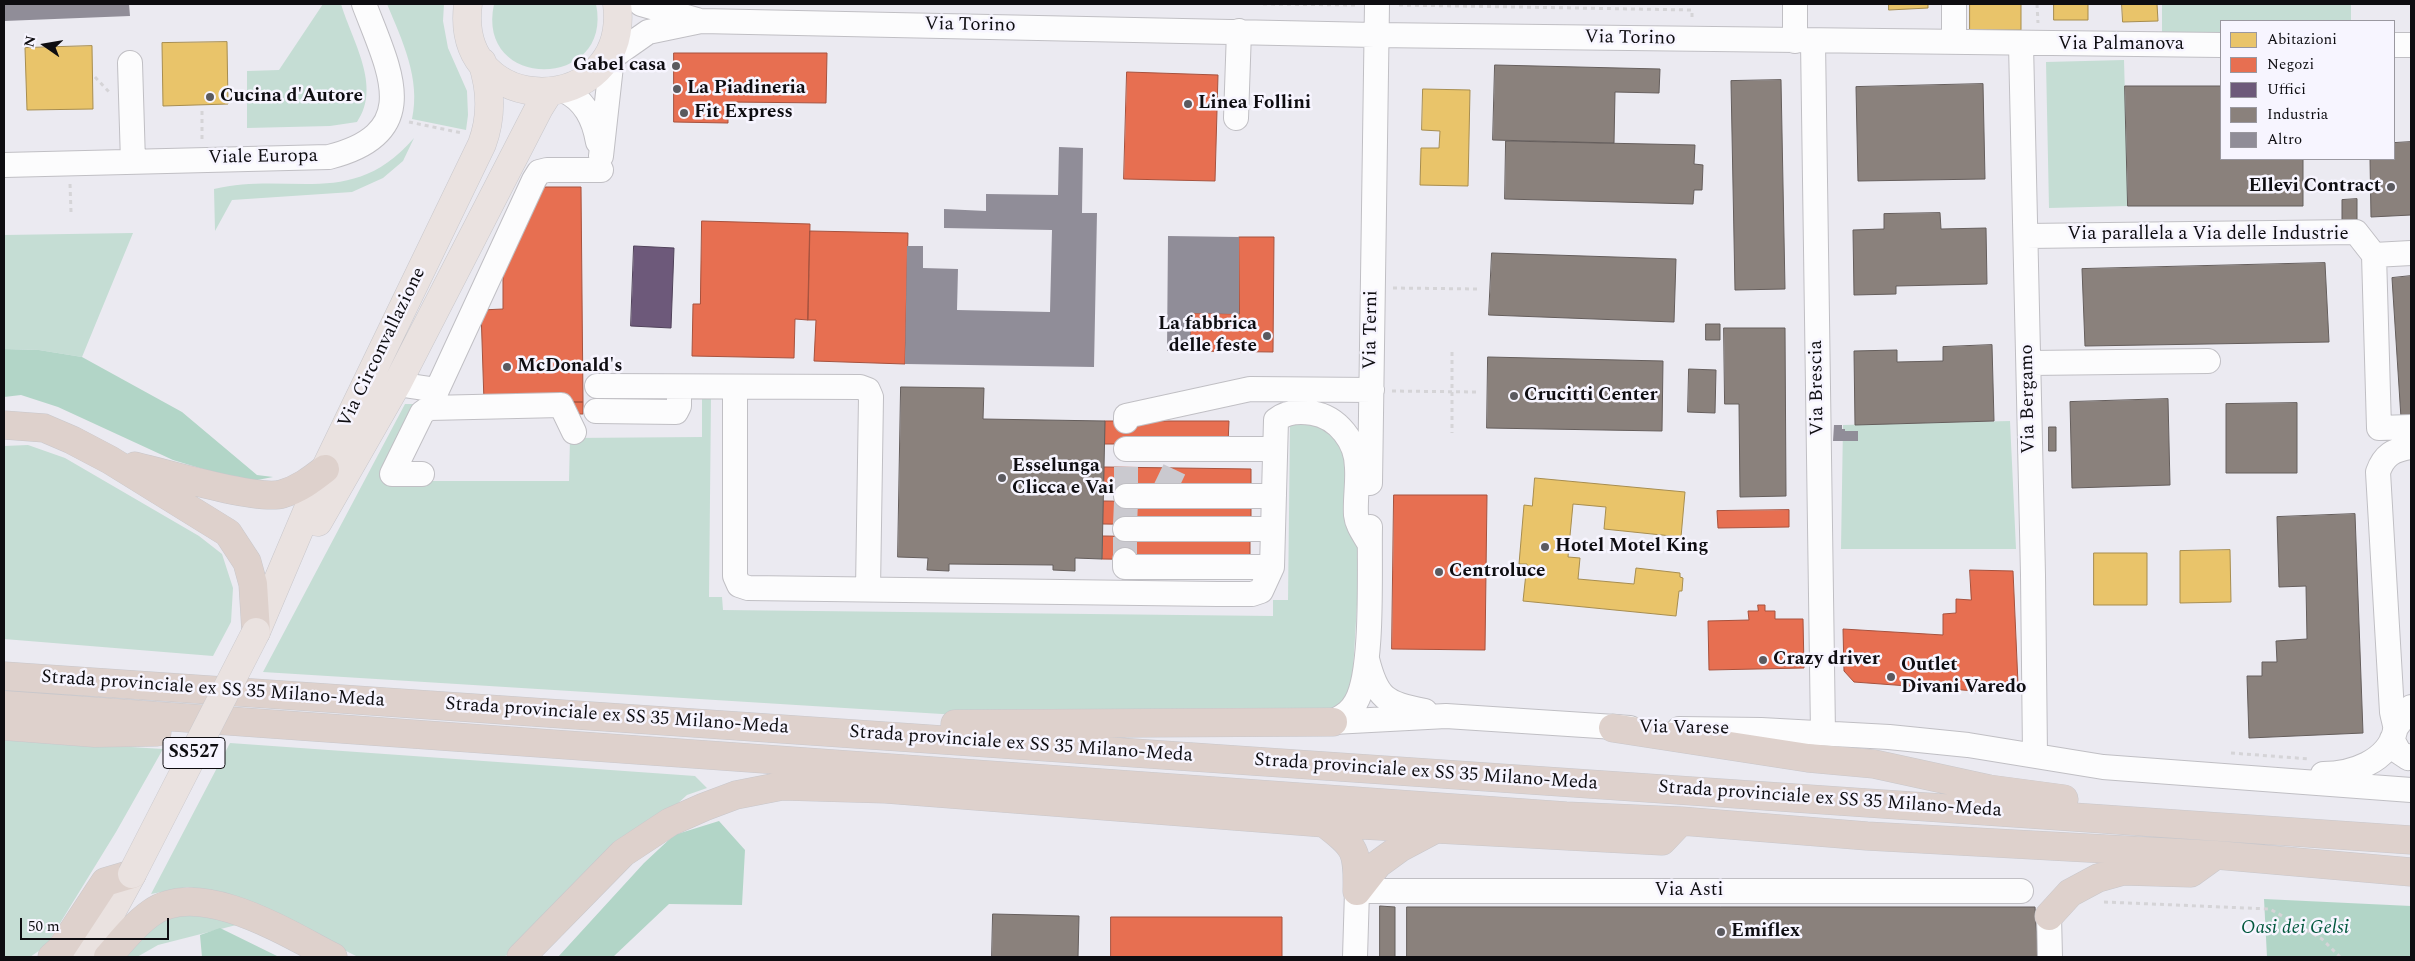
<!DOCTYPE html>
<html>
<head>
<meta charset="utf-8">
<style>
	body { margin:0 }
	#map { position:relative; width:2415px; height:961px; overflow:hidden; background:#ebeaf1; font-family:Spectral,serif }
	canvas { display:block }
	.frame { position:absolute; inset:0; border:5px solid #0e0d11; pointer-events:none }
	.legend { position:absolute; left:2220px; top:20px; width:175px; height:140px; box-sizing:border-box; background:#f7f5ff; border:1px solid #9a98a0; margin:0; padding:6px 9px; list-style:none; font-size:15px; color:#0e0d11 }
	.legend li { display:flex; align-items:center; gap:10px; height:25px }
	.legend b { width:25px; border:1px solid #9a98a0 }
	.north { position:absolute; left:20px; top:20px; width:50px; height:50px; -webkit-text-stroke:4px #f7f5ff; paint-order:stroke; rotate:283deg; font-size:14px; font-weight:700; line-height:20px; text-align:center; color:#0e0d11 }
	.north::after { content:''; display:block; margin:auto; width:18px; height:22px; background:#0e0d11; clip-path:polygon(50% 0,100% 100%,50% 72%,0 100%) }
	.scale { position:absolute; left:20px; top:918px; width:149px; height:22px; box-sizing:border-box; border:2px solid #0e0d11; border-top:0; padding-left:6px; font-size:15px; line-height:18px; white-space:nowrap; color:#0e0d11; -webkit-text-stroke:4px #f7f5ff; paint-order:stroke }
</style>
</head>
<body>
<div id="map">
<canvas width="2415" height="961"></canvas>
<div class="frame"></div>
<ul class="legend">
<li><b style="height:14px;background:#e9c46a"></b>Abitazioni</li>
<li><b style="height:14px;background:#e76f51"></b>Negozi</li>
<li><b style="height:14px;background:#6d597a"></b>Uffici</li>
<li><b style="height:14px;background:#8a817c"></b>Industria</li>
<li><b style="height:14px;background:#908d98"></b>Altro</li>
</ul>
<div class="north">N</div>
<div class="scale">50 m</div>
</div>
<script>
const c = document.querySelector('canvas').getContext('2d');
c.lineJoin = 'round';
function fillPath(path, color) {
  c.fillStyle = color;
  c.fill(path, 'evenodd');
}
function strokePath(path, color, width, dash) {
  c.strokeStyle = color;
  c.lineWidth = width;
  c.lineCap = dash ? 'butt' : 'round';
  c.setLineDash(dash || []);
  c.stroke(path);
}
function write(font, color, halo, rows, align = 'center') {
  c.font = font + ' Spectral,serif';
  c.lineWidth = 5;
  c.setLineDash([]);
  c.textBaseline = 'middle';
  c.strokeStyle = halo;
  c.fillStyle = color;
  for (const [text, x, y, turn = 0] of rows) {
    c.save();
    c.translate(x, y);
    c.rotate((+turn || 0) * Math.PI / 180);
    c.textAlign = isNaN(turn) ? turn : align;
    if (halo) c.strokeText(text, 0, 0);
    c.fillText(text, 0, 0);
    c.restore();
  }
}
fillPath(new Path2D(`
	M323 4H341C352 41 382 86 357 122L330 126 247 128V71L279 70Z
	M387 4H444L443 21 448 48 467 91 468 115 466 130 412 119C421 79 402 40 387 4Z
	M494 4H596C614 90 475 92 494 4Z
	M2162 4H2351V21H2221V32H2162Z
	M2124 60 2128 206 2049 208 2046 62Z
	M414 138 403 161 383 178 352 192 232 200 215 231 214 189C291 171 352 210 414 138Z
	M133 233 82 357 39 350 4 349V235Z
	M702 393 711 397 709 597H722L723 610 1273 616V600H1288L1290 426H1272L1325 421 1347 449 1346 520 1360 555 1352 687 1338 709 958 715 263 672 405 404H427L417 411 382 481H569L570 438 702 437Z
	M2010 421 2016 549H1841L1843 425Z
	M28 445 65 458 199 536 222 554 233 588 231 622 213 656 4 639V446Z
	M4 739 163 749 116 832 46 946 30 957H4Z
	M230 743 695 776 707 788 687 795 528 939 504 957H358L271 913 224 894 188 887 151 894Z
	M185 910 248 922 158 945 137 957H116L152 921Z`), '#c5ddd4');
fillPath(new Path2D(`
	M4 349 39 350 82 357 182 412 257 475 273 477 247 482 216 473 173 460 58 407 21 395 4 397Z
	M719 821 745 850 742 905 669 904 613 957H558L644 863 674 835Z
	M2264 899 2411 906V957H2267Z
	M220 928 277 956 280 957H202L200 935Z`), '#b2d5c7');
const homes = new Path2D(`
	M1889 4H1928V8L1889 10Z
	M1970 4H2021V30H1970Z
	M2054 4H2088V20H2054Z
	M2122 4H2157L2158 21 2123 22Z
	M227 42 228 104 163 106 162 43Z
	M92 46 93 109 27 110 25 48Z
	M1423 89 1470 90 1468 186 1420 185 1421 148H1439L1440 131 1422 130Z
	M1535 478 1685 492 1681 537 1604 529 1606 507 1573 504 1568 557 1580 558 1578 579 1634 584 1636 568 1680 573V577L1683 578 1682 591H1679L1676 616 1523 601 1527 564H1519L1524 505 1532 506Z
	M2230 550 2231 602 2180 603V551Z
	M2094 553H2147V605H2094Z`);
fillPath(homes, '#e9c46a');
strokePath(homes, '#a78d4f', 1);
const shops = new Path2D(`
	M674 53H827L826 103 728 102V123L674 122Z
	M1127 72 1218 75 1215 181 1124 179Z
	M542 187H581L583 402H484L481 310 503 309V264Z
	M702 221 810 224 808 320 795 319 794 358 692 356 693 304H700Z
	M810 231 908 233 905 364 814 361 816 320H808Z
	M1239 237H1274L1273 352 1190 351 1191 313 1239 314Z
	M569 402H583V414H569Z
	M1105 421H1229L1228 444H1105Z
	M1104 467 1251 469V491L1104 490Z
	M1394 495H1487L1485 650 1392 649Z
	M1103 501 1251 503V526L1103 524Z
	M1789 510V527L1718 528 1717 511Z
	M1103 536 1250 538V561L1102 559Z
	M1970 570 2013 571 2018 684 2003 693 1854 682 1844 671 1843 629 1943 635V614L1956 613V599L1971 600Z
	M1758 605H1765V611H1775V619H1803L1804 668 1709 670 1708 621 1749 620 1748 611H1758Z
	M1111 917H1282V957H1111Z`);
fillPath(shops, '#e76f51');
strokePath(shops, '#a6523e', 1);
const offices = new Path2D(`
	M634 246 674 248 671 328 631 326Z`);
fillPath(offices, '#6d597a');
strokePath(offices, '#50425a', 1);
const industry = new Path2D(`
	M1495 65 1660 69 1659 93 1615 92 1614 143 1493 140Z
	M1781 80 1785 289 1735 290 1731 81Z
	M1983 84 1985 179 1858 181 1856 87Z
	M2125 86H2221V159H2303V206H2128Z
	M1506 141 1695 145 1694 164 1703 165 1702 190H1694L1693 204 1505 199Z
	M2411 142V215L2371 217 2370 159H2394V143Z
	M2357 199V221H2342V200Z
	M1940 213 1941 229 1986 228 1987 284 1896 286V294L1854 295 1853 230 1884 229V214Z
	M1492 253 1676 259 1674 322 1489 315Z
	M2325 263 2329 342 2085 346 2082 269Z
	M2411 276V418H2401L2392 278Z
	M1706 324H1720V340H1706Z
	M1724 328H1785L1786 496 1740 497 1739 404H1725Z
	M1992 345 1994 421 1855 425 1854 351 1897 350V362L1943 361V347Z
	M1488 357 1663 361 1662 431 1487 428Z
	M1689 369 1716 370 1715 413 1688 412Z
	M901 387 984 388 983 419 1105 421 1102 559 1075 558V571L1053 570V565L949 564V571L927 570 928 558 898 557Z
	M2168 399 2170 485 2072 488 2070 402Z
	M2297 403V473H2226V404Z
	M2049 427H2056V451H2049Z
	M2355 514 2363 733 2249 738 2247 676H2262V662H2277L2276 641 2307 639 2306 586 2279 587 2277 517Z
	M1380 906 1395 907V957H1380Z
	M1407 907H2035L2038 957H1407Z
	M993 914 1079 916 1078 957H992Z`);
fillPath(industry, '#8a817c');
strokePath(industry, '#655e5c', 1);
fillPath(new Path2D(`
	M4 4H129L130 16 4 21Z
	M1059 147 1083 148 1082 213H1097L1094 367 905 364 907 246H923V268L958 269 957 310 1050 312 1052 230 944 228V209L986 211V194L1058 195Z
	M1168 236 1239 237V314L1191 313 1190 351H1167Z
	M1834 425H1842V429H1845V431H1858V441H1833Z`), '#908d98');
strokePath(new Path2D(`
	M1126 491V467
	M1164 491 1175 468
	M1125 525 1126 502
	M1125 560V537`), '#cac9cf', 24, [24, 12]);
const minor = new Path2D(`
	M641 4 697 20
	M1954 4V41
	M1795 41V4
	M1813 42 1823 733
	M2021 44 2033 575 2035 755
	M2394 45H2411
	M130 63 133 162
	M601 65 648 32 701 21 1375 35 2221 45
	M563 90C585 100 594 119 598 142
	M1236 118 1239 31
	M601 156 613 48
	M4 165 329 157C425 133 389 70 364 4
	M2026 236 2356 232 2374 255 2411 253
	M2374 255 2379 428 2411 427
	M2029 363 2208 361
	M397 384 437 390 534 180 539 172 547 170H601
	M597 386 860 387 868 390 871 397 868 589
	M735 387V576L739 585 748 588 1218 594H1252L1261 591 1272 567 1276 420C1286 412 1300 411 1312 413 1338 417 1357 442 1357 468 1358 483 1355 500 1356 515 1357 525 1364 534 1369 543
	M596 411 676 412 679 406V387
	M1126 421V416L1250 389 1372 390
	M1126 449H1275
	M422 474H392L422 413 429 408 561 405 574 432
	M1370 483 1377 4
	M1126 496H1274
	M1125 529H1273
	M1125 560V567H1272
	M1367 659C1377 699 1385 703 1425 711
	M1333 722 1446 716 1630 728
	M1333 722C1343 716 1350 713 1356 702 1374 671 1369 567 1370 527
	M1679 729 1761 730 1889 737 1968 745 2103 767 2411 790
	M2395 729 2411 707
	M2392 739 2399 752 2408 758 2411 756
	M2323 774C2351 774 2388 762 2395 731 2396 726 2393 718 2392 712L2378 472C2384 455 2393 450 2411 447
	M2049 916 2050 957
	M1355 957 1357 891H2021`);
const major = new Path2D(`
	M468 4C453 121 631 120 617 4
	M318 522 397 384 539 108 549 92
	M256 632 325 469 482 144C492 117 491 89 482 62
	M87 957 132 874`);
const highway = new Path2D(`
	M4 425 44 428 72 440 110 460 228 533 247 562 253 584 256 632
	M135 466C164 473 257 501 282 494 299 489 311 480 325 469
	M4 676 2411 840
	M4 705 1566 816 1681 821 1867 836 2216 855 2411 872
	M955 724 1333 722
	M4 726 95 733 157 732
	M1613 728 1808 758 1874 764 1989 789 2064 799
	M1324 823C1356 847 1358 851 1357 891
	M1357 891 1378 864 1400 848 1434 830
	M2049 916 2070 893 2098 878 2123 871 2191 873 2216 855
	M52 957 61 949 105 882 132 874
	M108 957C121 942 134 925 151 913 200 878 288 934 333 957
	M521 957 623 853 670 822 704 807 736 795 782 786 886 789 1324 823 1662 841 1681 821`);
strokePath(minor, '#c0bfc4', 26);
strokePath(major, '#c8c7cb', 29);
strokePath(highway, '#c8c7cb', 29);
strokePath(new Path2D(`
	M1263 4 1357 5
	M2037 4 2038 23
	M1399 5 1692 10V18
	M95 77 110 93
	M409 122 462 133
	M202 139V108
	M70 184 71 212
	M1393 288 1479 289
	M1452 352V433
	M1392 391 1477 392
	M2231 753 2310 759
	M2104 902 2270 909 2322 939 2340 957`), '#d5d4d7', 3, [4, 4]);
strokePath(minor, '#fcfcfd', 24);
strokePath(major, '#eae2e0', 28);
strokePath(highway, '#ded1cc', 28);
const majorBridge = new Path2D(`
	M132 874 256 632`);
strokePath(majorBridge, '#c8c7cb', 29, []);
strokePath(majorBridge, '#eae2e0', 28);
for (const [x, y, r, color] of [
	[676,66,5,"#5b5a5f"],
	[677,89,5,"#5b5a5f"],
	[210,97,5,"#5b5a5f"],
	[1188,104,5,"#5b5a5f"],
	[684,113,5,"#5b5a5f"],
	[2391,187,5,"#5b5a5f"],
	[1267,336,5,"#5b5a5f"],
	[507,367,5,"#5b5a5f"],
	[1514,396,5,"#5b5a5f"],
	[1002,478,5,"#5b5a5f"],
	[1545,547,5,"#5b5a5f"],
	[1439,572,5,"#5b5a5f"],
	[1763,660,5,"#5b5a5f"],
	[1891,677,5,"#5b5a5f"],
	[1721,932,5,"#5b5a5f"]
]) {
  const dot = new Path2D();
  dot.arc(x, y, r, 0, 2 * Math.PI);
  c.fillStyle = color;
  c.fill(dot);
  strokePath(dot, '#f7f5ff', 2);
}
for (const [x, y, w] of [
	[194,753,62]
]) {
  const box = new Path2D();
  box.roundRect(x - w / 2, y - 15.5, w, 31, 4);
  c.fillStyle = '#f7f5ff';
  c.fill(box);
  strokePath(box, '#0e0d11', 1);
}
write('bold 18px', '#0e0d11', null, [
	["SS527",194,753]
]);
write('19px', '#0e0d11', '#f7f5ff', [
	["Via Torino",970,26,1],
	["Via Torino",1630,39,1],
	["Via Palmanova",2121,45],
	["Viale Europa",263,158,-1],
	["Via parallela a Via delle Industrie",2208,235],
	["Via Terni",1372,330,-89],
	["Via Circonvallazione",383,348,-64],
	["Via Brescia",1818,388,-91],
	["Via Bergamo",2029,399,-91],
	["Strada provinciale ex SS 35 Milano-Meda",213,690,4],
	["Strada provinciale ex SS 35 Milano-Meda",617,717,4],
	["Via Varese",1684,729,1],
	["Strada provinciale ex SS 35 Milano-Meda",1021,745,4],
	["Strada provinciale ex SS 35 Milano-Meda",1426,773,4],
	["Strada provinciale ex SS 35 Milano-Meda",1830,800,4],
	["Via Asti",1689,891]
]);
write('bold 19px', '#0e0d11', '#f7f5ff', [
	["Gabel casa",666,66,"right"],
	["La Piadineria",687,89],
	["Cucina d'Autore",220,97],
	["Linea Follini",1198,104],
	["Fit Express",694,113],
	["Ellevi Contract",2381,187,"right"],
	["La fabbrica",1257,325,"right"],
	["delle feste",1257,347,"right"],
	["McDonald's",517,367],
	["Crucitti Center",1524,396],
	["Esselunga",1012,467],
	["Clicca e Vai",1012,489],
	["Hotel Motel King",1555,547],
	["Centroluce",1449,572],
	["Crazy driver",1773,660],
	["Outlet",1901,666],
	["Divani Varedo",1901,688],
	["Emiflex",1731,932]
], 'left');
write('italic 19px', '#00573c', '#f7f5ff', [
	["Oasi dei Gelsi",2295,929]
]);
</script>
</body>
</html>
